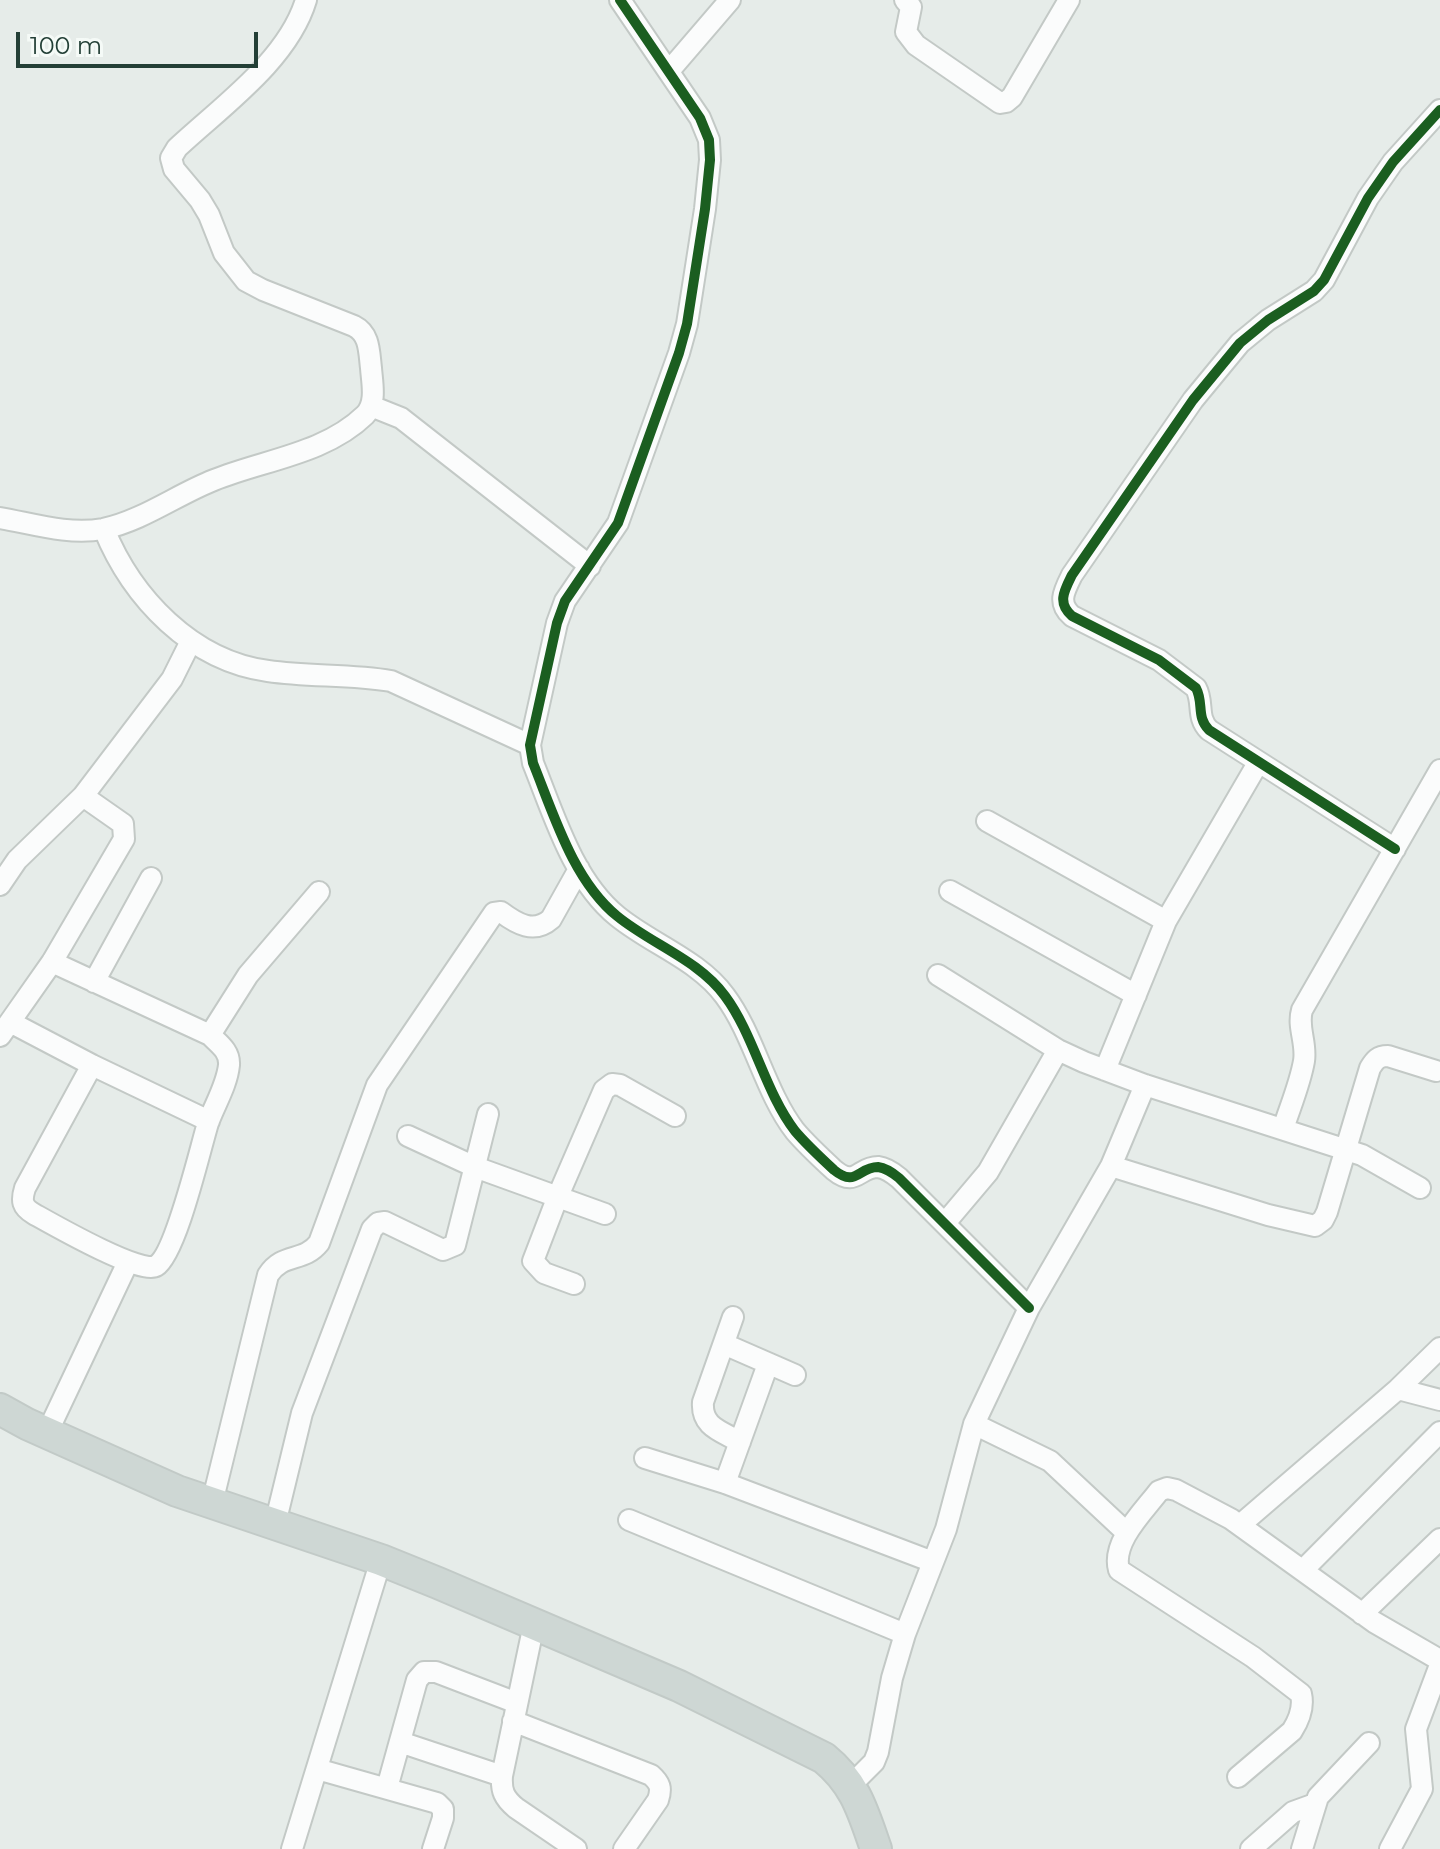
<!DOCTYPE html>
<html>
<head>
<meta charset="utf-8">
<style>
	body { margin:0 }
	#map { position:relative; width:1440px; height:1849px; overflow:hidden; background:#e6ece9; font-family:Montserrat,sans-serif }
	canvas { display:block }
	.scale { position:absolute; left:16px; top:32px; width:242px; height:36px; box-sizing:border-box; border:4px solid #233f36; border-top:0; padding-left:10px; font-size:24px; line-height:28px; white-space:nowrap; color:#233f36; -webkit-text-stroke:6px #f5faf7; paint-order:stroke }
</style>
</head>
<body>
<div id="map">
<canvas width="1440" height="1849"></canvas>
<div class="scale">100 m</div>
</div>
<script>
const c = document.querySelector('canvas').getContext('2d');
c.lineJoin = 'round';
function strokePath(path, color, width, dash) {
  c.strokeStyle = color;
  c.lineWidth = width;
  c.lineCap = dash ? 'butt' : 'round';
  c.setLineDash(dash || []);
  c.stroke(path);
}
const minor = new Path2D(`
	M620 0 700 118 709 140 710 160 705 209 687 324 679 353 618 523 565 601 557 623 530 745 533 763C554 815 573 880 617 916 651 944 699 960 725 996 754 1035 765 1092 795 1131 806 1144 821 1158 834 1170 856 1188 858 1167 878 1167 886 1168 893 1173 899 1178L1029 1308
	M905 0 911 7 906 32 916 45 1000 103 1006 102 1012 97 1069 0
	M669 71 730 0
	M371 406 401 418 590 566
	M0 518C34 524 68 535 103 529 142 521 178 494 214 480 263 460 325 454 365 415 377 403 372 383 371 368 369 352 370 334 354 326L263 290 246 281 224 253 209 215 200 200 174 169 171 158 177 148C222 106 288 60 306 0
	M104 529C132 598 192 661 268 671 309 677 350 674 391 681L530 745
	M987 821 1166 921
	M1395 849 1209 730C1196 717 1204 703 1196 688L1159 660 1072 616C1057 603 1064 591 1072 575L1193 400 1240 343 1268 320 1314 291 1324 280 1368 198 1393 162 1440 110
	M0 885 17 860 83 796 172 679 191 641
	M950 891 1136 995
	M52 962 210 1035C219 1044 230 1051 229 1065 227 1085 215 1104 208 1123 200 1149 176 1254 156 1266 141 1275 52 1224 34 1214 22 1207 21 1201 25 1188L92 1065
	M938 975 1058 1050 1084 1062 1145 1085 1362 1155 1420 1188
	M94 982 151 878
	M10 1022 92 1065 209 1121
	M210 1035 248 975 319 892
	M0 1036 52 962 124 839 123 824 83 796
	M1105 1070 1166 921 1258 763
	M1283 1129C1290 1107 1300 1084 1304 1061 1307 1043 1297 1027 1302 1010L1440 770
	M408 1136 475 1167 605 1214
	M1111 1166 1268 1215 1315 1226 1323 1220 1327 1212 1370 1068C1375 1060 1378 1056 1388 1056L1436 1071
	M945 1223 988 1172 1058 1050
	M574 1284 544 1273 533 1261 558 1196 604 1090 612 1084 620 1085 675 1116
	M733 1317 703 1402C701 1427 721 1431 740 1442
	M724 1344 795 1375
	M1398 1389 1440 1400
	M974 1424 1050 1461 1127 1533
	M47 1433 128 1262
	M645 1458 725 1483 933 1562
	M725 1483 768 1364
	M212 1503 268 1275C283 1252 303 1263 319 1243L377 1085 494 913 501 912C517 924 534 934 551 919L579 869
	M629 1520 905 1634
	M275 1524 302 1413 372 1229 378 1223 385 1222 443 1250 455 1245 488 1114
	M1240 1525 1398 1389 1440 1348
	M1303 1570 1440 1432
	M1362 1614 1440 1539
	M534 1624 502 1776C501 1791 504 1798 516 1808L576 1849
	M513 1721 651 1775C660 1783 662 1788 658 1800L624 1849
	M400 1742 502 1776
	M317 1769 437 1803 443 1809V1818L433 1849
	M1238 1777 1292 1731C1299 1720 1304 1707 1301 1694L1253 1657 1119 1570C1111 1542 1144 1511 1159 1491L1167 1488 1176 1490 1231 1519 1374 1622 1438 1659 1440 1665 1416 1729 1422 1789 1390 1849
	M851 1785 874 1762 878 1752 892 1678 905 1634 946 1529 974 1424 1029 1308 1111 1166 1145 1085
	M387 1788 417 1680 424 1672H436L517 1703
	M292 1849 381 1560
	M1251 1849 1293 1812 1315 1804
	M1302 1849 1318 1797 1369 1743`);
const primary = new Path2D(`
	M0 1409 27 1424 177 1491 381 1560 438 1583 679 1686 824 1758C856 1784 863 1812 876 1849`);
strokePath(minor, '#c3c9c6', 24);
strokePath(primary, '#c2cac7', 34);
strokePath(minor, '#fbfcfc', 20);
strokePath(primary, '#ced7d4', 30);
strokePath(new Path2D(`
	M620 0 700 118 709 140 710 160 705 209 687 324 679 353 618 523 565 601 557 623 530 745 533 763C554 815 573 880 617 916 651 944 699 960 725 996 754 1035 765 1092 795 1131 806 1144 821 1158 834 1170 856 1188 858 1167 878 1167 886 1168 893 1173 899 1178L1029 1308
	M1395 849 1209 730C1196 717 1204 703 1196 688L1159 660 1072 616C1057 603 1064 591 1072 575L1193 400 1240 343 1268 320 1314 291 1324 280 1368 198 1393 162 1440 110`), '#1b5e20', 10);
</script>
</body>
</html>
